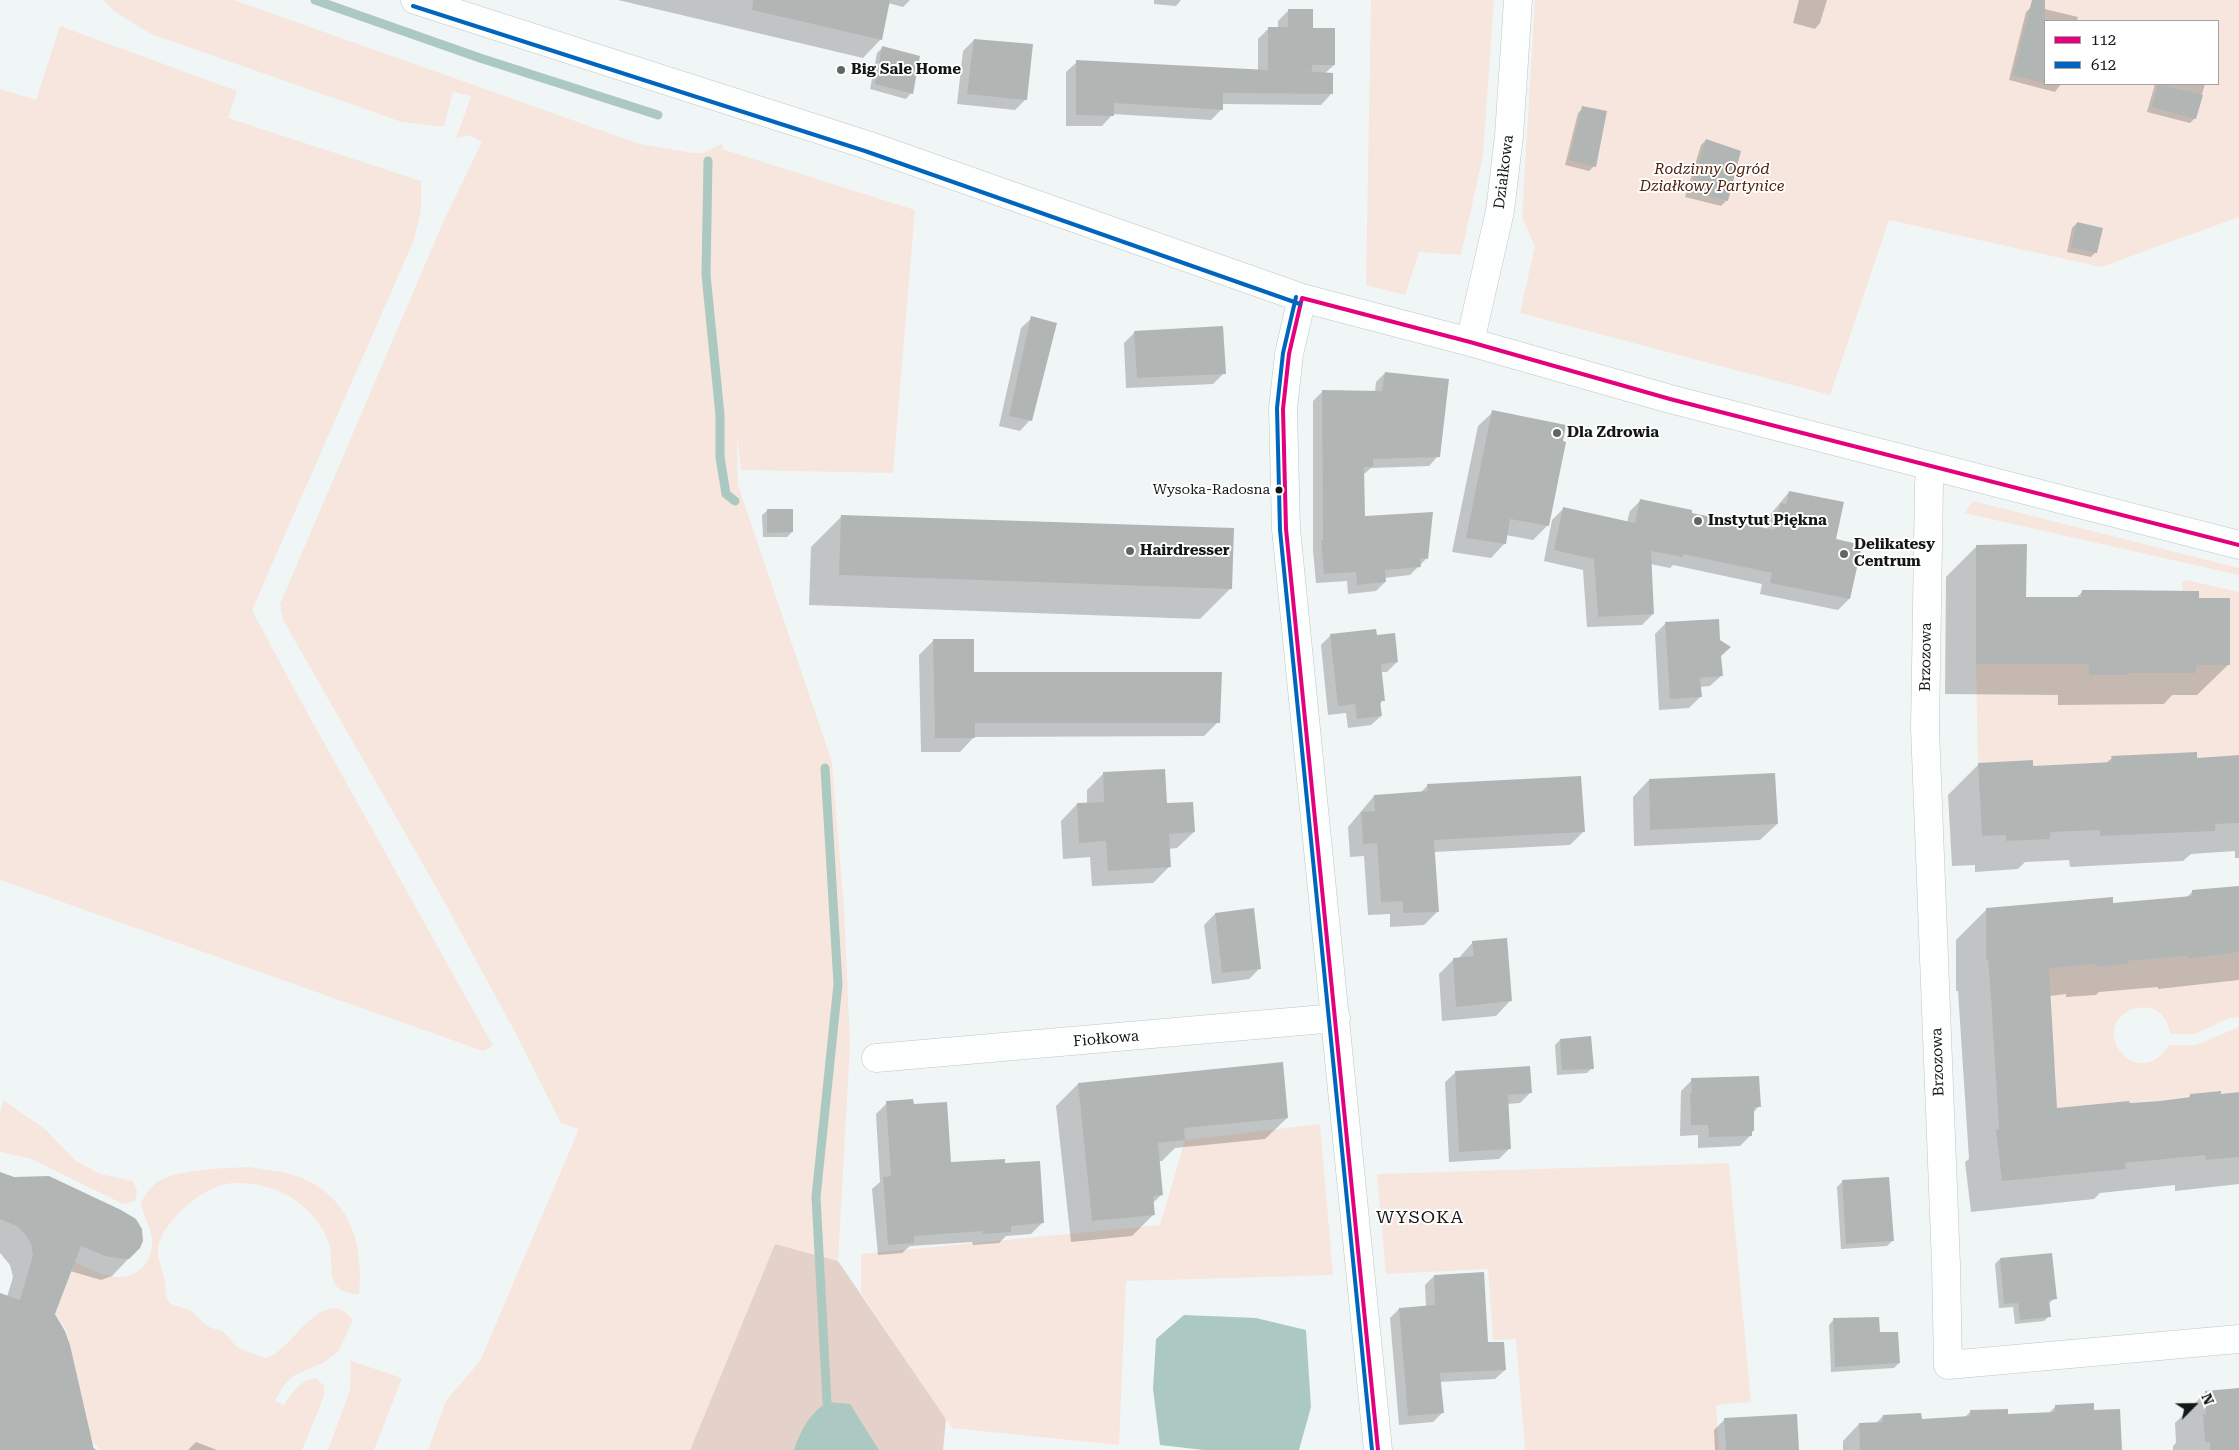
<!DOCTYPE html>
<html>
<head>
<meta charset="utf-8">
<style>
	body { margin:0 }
	#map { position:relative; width:2239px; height:1450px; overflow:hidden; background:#f0f6f5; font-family:"Roboto Serif",serif }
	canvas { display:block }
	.legend { position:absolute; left:2044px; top:20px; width:175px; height:65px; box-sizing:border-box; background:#fff; border:1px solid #a1a3a2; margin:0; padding:6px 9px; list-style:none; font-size:15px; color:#131816 }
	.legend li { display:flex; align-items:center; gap:10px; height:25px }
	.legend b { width:25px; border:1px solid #a1a3a2 }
	.north { position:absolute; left:2169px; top:1380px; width:50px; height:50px; -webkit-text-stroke:4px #fff; paint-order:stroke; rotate:67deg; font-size:14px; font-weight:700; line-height:20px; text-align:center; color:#131816 }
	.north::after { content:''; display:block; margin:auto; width:18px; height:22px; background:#131816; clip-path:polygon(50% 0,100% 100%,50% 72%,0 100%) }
</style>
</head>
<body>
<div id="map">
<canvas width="2239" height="1450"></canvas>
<ul class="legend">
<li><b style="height:6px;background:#e5007d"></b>112</li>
<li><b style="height:6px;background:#0065bd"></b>612</li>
</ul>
<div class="north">N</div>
</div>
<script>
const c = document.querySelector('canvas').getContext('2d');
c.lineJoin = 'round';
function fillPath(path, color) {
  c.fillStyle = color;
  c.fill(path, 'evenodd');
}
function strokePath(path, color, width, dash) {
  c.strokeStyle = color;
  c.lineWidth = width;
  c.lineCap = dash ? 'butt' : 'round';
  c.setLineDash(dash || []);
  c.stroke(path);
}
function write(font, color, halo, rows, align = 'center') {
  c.font = font + ' "Roboto Serif",serif';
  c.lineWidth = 4;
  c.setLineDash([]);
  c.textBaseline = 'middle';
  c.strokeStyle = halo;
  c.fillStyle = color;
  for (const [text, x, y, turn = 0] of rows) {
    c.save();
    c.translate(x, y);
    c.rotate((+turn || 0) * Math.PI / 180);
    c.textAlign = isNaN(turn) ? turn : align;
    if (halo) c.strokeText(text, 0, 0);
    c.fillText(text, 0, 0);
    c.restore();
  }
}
fillPath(new Path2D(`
	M103 0H234L640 144 693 153H703L723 143 722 149 915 210 893 473 741 470 737 433 738 485 832 762 844 909 850 1045 838 1261 775 1244 690 1450H428L446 1401 480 1361 579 1129 561 1123 516 1034 440 894 283 620 280 604 444 220 482 142 469 135 456 139 471 96 453 92 444 127 402 122 151 34 115 12Z
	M1371 0H1494L1483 155 1461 255 1419 252 1405 295 1366 285Z
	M1535 0H2239V217L2101 267 1889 220 1830 395 1520 313 1535 246 1522 217ZM2045 21H2218V84H2045Z
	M60 26 237 91 228 118 421 181V211L414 240 252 610 293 687 493 1046 483 1051 0 880V89L36 100Z
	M1973 501 2239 568V575L1964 513Z
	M2186 580 2239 592V755L2197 758 2196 752 2111 757 2112 762 2033 766 2032 760 2002 762 1978 769 1976 664H2089V675H2128L2129 665H2155V673H2195L2196 665H2229L2230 598H2199V591H2183L2182 583Z
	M2239 952V1017L2229 1018 2195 1034H2170C2168 1022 2163 1012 2151 1008 2141 1006 2133 1008 2125 1013 2092 1036 2140 1092 2169 1045H2196L2239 1027V1092L2221 1094 2220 1091 2160 1101 2099 1104 2052 1119 2051 1090H2056L2055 1062H2053L2051 994 2045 993 2044 963 2061 967 2096 964 2097 967 2128 964V961L2188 956 2189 959Z
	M3 1100 45 1129 76 1161 100 1174 133 1181 137 1191 135 1201 123 1204 32 1159 0 1152V1115Z
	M1320 1124 1333 1275 1126 1281 1119 1445 952 1428 861 1293V1254L1160 1225 1185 1140Z
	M1729 1163 1751 1402 1716 1405 1719 1450H1525L1516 1339 1493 1340 1488 1269 1386 1274 1377 1174Z
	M249 1167C266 1170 285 1171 302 1178 351 1199 364 1245 359 1294 349 1294 338 1292 334 1282 329 1271 333 1256 329 1244 316 1204 275 1182 235 1183 206 1183 163 1220 158 1248 157 1258 162 1268 164 1277 166 1285 164 1296 170 1303 175 1307 185 1307 191 1311 197 1315 201 1322 208 1326 212 1329 217 1329 222 1331 227 1334 231 1341 235 1345 243 1351 257 1355 266 1358 290 1354 323 1280 353 1320L338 1352 323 1363 295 1375 284 1385 275 1401 284 1405C293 1391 299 1381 316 1378L324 1386V1396L302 1450H101L93 1443 89 1433 66 1329 55 1313 75 1262C86 1267 99 1274 111 1276 135 1282 154 1262 152 1239 150 1226 143 1215 141 1202 146 1194 151 1186 159 1181 180 1169 224 1168 249 1167Z
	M351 1361 402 1378 374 1450H328L350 1390Z`), '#f7e6de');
fillPath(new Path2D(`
	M775 1244 838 1261 946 1419 943 1450H690Z`), '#e4d2ca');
fillPath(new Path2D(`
	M1184 1315 1256 1318 1306 1330 1311 1407 1299 1450H1204L1160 1445 1153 1389 1156 1339Z
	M827 1402 850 1404 879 1450H794C802 1428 808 1416 827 1402Z`), '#abc9c1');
fillPath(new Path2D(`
	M618 0H910L903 7 888 3 881 39 863 58Z
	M1154 0H1181L1176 6 1154 4Z
	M1799 0H1827L1820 23 1815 29 1793 23Z
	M2032 6 2078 17 2077 21H2045V84H2061L2055 92 2009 80 2026 12Z
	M1288 11 1312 29 1334 65 1324 74 1331 94 1321 105 1222 104V109L1211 120 1113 114 1102 126H1066V72L1077 62 1258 71V39L1269 28H1278V21Z
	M974 40 1026 99 1015 110 957 104 963 51Z
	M882 48 911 93 906 99 870 89 877 53Z
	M2155 84H2205L2195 118 2190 123 2147 112Z
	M1583 108 1594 166 1589 171 1565 165 1578 113Z
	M1706 140 1726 201 1721 206 1685 197 1701 145Z
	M2077 223 2096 252 2091 257 2067 252 2072 228Z
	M1032 318 1030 420 1020 431 999 426 1021 328Z
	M1135 332 1224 373 1213 384 1126 388 1124 343Z
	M1385 373 1438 456 1429 466 1371 468 1363 475 1364 517 1426 559 1410 575 1384 578 1385 582 1376 591 1348 594 1347 581 1316 583 1313 550V401L1322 392H1375L1376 382Z
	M1493 412 1548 525 1533 540 1506 535 1505 543 1491 558 1452 552 1478 426Z
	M1789 492 1835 540 1849 599 1838 610 1760 594 1762 584 1673 565 1670 568 1650 564 1653 614 1642 625 1587 627 1583 570 1544 561 1552 520 1563 509 1627 522 1630 511 1641 500 1690 514 1767 530 1770 515Z
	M768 510 792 532 787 537H763L762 515Z
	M842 516 1231 588 1200 619 809 605 811 547Z
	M1977 546 2025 598 2075 599 2082 592 2198 599 2228 665 2197 695H2172L2164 704 2058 705V695L1945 694 1946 577Z
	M1665 624 1720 656 1721 676 1710 686 1700 687V697L1689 708 1659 710 1655 634Z
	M1331 635 1376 636 1397 662 1387 672H1380L1383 700 1380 704 1381 716 1371 725 1348 728 1346 713 1328 715 1321 645Z
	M934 640 973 673 1218 722 1204 736 974 737 960 752H921L919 655Z
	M2239 757V858H2235V851L2191 854 2183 861 2070 867 2069 860 2025 862 2018 869 1975 872V865L1952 866 1948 795 1979 764 2031 767 2106 763 2112 758 2196 759Z
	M1103 774 1194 832 1177 848 1168 849 1170 866 1153 883 1092 886 1090 857 1063 859 1061 821 1077 804H1087V790Z
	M1649 780 1777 824 1760 840 1634 846 1633 797Z
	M1428 785 1584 831 1570 845 1434 852 1438 911 1424 925 1390 927V914L1368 915 1364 856 1350 857 1348 827 1374 796 1420 793Z
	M2239 888V980L2158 989V987L2099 992 2096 995 2066 997V994L2050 996 2056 1110 2129 1105 2187 1099 2190 1096 2239 1093V1184L2175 1191V1185L2100 1193 2094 1199 1971 1212 1965 1162 1969 1159 1958 991H1956V940L1987 909 2112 904 2186 898 2192 892Z
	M1215 914 1260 968 1249 979 1212 984 1204 925Z
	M1473 942 1510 1001 1496 1016 1442 1021 1439 974 1454 959H1458Z
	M1560 1040 1592 1068 1587 1073 1557 1075 1555 1045Z
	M1282 1064 1287 1118 1265 1139 1175 1148 1162 1161H1158L1162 1194 1152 1204 1154 1214 1132 1236 1071 1242 1056 1106 1078 1084Z
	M1456 1072 1530 1093 1520 1103 1507 1104 1509 1149 1499 1159 1449 1162 1445 1082Z
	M1692 1080 1759 1106 1753 1113V1130L1751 1135 1740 1146 1698 1148V1135L1680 1136 1681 1091Z
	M887 1103 912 1105 950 1164H1004L1042 1223 1031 1234 1006 1236 999 1243 973 1245 972 1242 910 1246 902 1253 878 1255 872 1189 880 1182 876 1114Z
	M0 1174 133 1254 112 1276 101 1280 70 1271 54 1314 91 1446 97 1450H0V1295L7 1297 13 1277 10 1265 0 1253Z
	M1842 1182 1892 1241 1887 1246 1841 1249 1837 1187Z
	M2000 1259 2055 1298 2048 1304 2049 1316 2044 1321 2015 1324 2013 1307 1999 1308 1995 1264Z
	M1434 1276 1487 1344 1505 1370 1495 1379 1439 1382 1443 1412 1433 1422 1399 1425 1390 1318 1399 1309 1426 1307 1425 1285Z
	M1834 1319 1879 1333 1899 1363 1894 1368 1831 1372 1829 1325Z
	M2239 1389V1450H2173V1446L2176 1443 2175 1423 2206 1392Z
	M2055 1407 2120 1450H1843V1441L1859 1424 1876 1423 1883 1416 1921 1421 1964 1418 1971 1411 2007 1416 2048 1414Z
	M1725 1419 1797 1450H1715L1714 1430Z
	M196 1442 217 1450H188Z`), '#0003');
strokePath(new Path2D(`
	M315 0 480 58 658 115
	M708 161 706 275 720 415V457L726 494 735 501
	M825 768 838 984 816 1197 827 1402`), '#abc9c1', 9);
fillPath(new Path2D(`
	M753 0H890L882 40 752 10Z
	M2032 0H2045V83L2013 75Z
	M1288 9H1313V28H1335V65H1312V71H1306L1333 73V94L1223 93V110L1114 103V116L1076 115V60L1268 70V27H1288Z
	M974 39 1033 44 1027 100 967 94Z
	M882 46 920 56 913 94 875 84Z
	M2158 84 2203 95 2196 119 2152 107Z
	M1582 106 1607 111 1596 167 1569 160Z
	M1706 139 1741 151 1728 201 1689 192Z
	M2077 222 2103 228 2097 253 2071 247Z
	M1031 316 1057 323 1032 421 1009 416Z
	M1223 326 1226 374 1137 378 1134 331Z
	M1385 372 1449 379 1440 457 1373 459V467H1364L1365 516 1433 512 1428 559 1420 558 1421 567 1385 570 1386 582 1357 585 1356 572 1324 574 1321 540H1323L1322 390 1382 391Z
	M1492 410 1566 425 1563 441 1566 442 1549 526 1510 519 1506 544 1466 538Z
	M1789 491 1844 502 1836 539 1862 545 1850 599 1770 583 1772 573 1683 554V557L1651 551 1654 614 1598 617 1594 559 1554 550 1563 507 1635 523 1640 499 1692 510V513L1775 530 1780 503 1786 504Z
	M767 509H793V532L767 533Z
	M841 515 1234 528 1232 589 839 575Z
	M2027 544 2026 597H2081L2082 590H2104L2199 591V598H2230V665H2196V673H2128V675H2089V664H1976V545Z
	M1719 619 1720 640 1731 647 1721 656 1723 676 1700 678 1702 697 1670 699 1665 622Z
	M1376 629 1377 635 1395 633 1398 662 1381 664 1385 701H1380L1382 716 1357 719 1355 704 1338 706 1330 634Z
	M933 639H974V672H1222L1220 723H975V738H935Z
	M2197 752V758L2239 755V823L2215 824V831L2144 834 2100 836V830L2050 832V839L2006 841V835L1982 836 1978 763 2033 760V766L2112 762 2111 756Z
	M1165 769 1167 803 1193 802 1195 832 1169 834 1171 867 1108 871 1106 841 1079 843 1077 803 1104 802 1103 772Z
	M1775 773 1778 824 1650 830 1649 779Z
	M1581 776 1585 832 1434 840 1439 912 1403 913V901L1381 902 1377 843 1363 844 1361 812 1375 811 1374 795 1428 791 1427 784Z
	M2239 886V952L2188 959V956L2128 961V964L2097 967 2096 964 2049 968 2057 1108 2129 1101 2130 1103 2160 1101 2190 1097V1094L2221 1091V1094L2239 1092V1157L2206 1160 2205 1155 2125 1163 2126 1169 2002 1181 1996 1130 1999 1129 1991 997 1988 960H1986V908L2113 897V903L2192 896V890Z
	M1254 908 1261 969 1222 973 1215 913Z
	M1507 938 1512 1001 1456 1007 1453 958 1474 956 1472 941Z
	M1591 1036 1594 1069 1562 1070 1560 1039Z
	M1283 1062 1288 1118 1184 1128 1185 1140 1158 1143 1163 1195 1153 1196 1155 1215 1092 1221 1078 1083Z
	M1530 1066 1532 1093 1508 1095 1511 1149 1459 1152 1455 1071Z
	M1759 1076 1761 1107H1754V1131H1752V1136L1709 1137 1708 1125H1691L1690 1093H1692L1691 1078Z
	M913 1099 914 1104 947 1102 951 1162 1005 1159V1163L1040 1161 1044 1223 1011 1226V1232L983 1234V1231L914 1236V1243L888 1245 883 1177 891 1176 886 1101Z
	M0 1172 14 1177 49 1176 121 1210 136 1219 142 1229 143 1241 140 1248 129 1259H123L105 1256 81 1246 55 1314 65 1331 70 1345 94 1450H0V1293L20 1300 33 1255 31 1244 25 1234 17 1226 0 1219Z
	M1889 1177 1894 1241 1846 1244 1842 1180Z
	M2052 1253 2057 1299 2049 1300 2051 1317 2020 1320 2018 1303 2004 1304 2000 1258Z
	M1484 1272 1488 1342H1504L1506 1370 1440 1373 1444 1413 1408 1416 1399 1308 1435 1305 1434 1275Z
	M1879 1317 1880 1332H1898L1900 1363 1835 1367 1833 1318Z
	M2239 1388V1450H2210V1442H2205L2203 1414H2206L2205 1391Z
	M2094 1403V1410L2120 1409 2122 1450H1860L1859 1423 1883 1422V1415L1921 1413 1922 1419 1970 1416V1410L2008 1409V1414L2055 1412V1405Z
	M1797 1414 1799 1450H1726L1724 1418Z`), '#b1b6b5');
const minor = new Path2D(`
	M415 0 867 145 1302 298 1470 342 1670 399 2239 545
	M1302 298 1289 354 1283 409 1286 529 1378 1450
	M1470 342 1500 211 1509 136 1518 0
	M1931 467 1929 484 1925 728 1946 1265 1948 1365 2239 1339
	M876 1058 1336 1018`);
strokePath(minor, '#c0c5c4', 29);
strokePath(minor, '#fdfefe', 28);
strokePath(new Path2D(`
	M1302 298 1289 354 1283 409 1286 529 1378 1450
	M1302 298 1470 342 1670 399 2239 545`), '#e5007d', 4);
strokePath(new Path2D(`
	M413 6 865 151 1300 304
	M1296 297 1283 353 1277 408 1280 530 1372 1450`), '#0065bd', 4);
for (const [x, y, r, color] of [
	[841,70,5,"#606664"],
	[1557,433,5,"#606664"],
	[1279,490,4.5,"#131816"],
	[1698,521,5,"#606664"],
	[1130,551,5,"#606664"],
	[1844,554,5,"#606664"]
]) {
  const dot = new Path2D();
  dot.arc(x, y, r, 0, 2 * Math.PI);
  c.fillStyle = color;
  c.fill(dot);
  strokePath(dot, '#fff', 2);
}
write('14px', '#131816', '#fff', [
	["Wysoka-Radosna",1270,490]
], 'right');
write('bold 15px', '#131816', '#fff', [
	["Big Sale Home",851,70],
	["Dla Zdrowia",1567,433],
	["Instytut Piękna",1708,521],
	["Delikatesy",1854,545],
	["Centrum",1854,562],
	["Hairdresser",1140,551]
], 'left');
write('italic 15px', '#4f200a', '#fff', [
	["Rodzinny Ogród",1712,170],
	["Działkowy Partynice",1712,187]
]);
write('15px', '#131816', '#fff', [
	["Działkowa",1504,172,-83],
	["Brzozowa",1926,657,-89],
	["Fiołkowa",1106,1039,-5],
	["Brzozowa",1938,1062,-92]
]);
c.letterSpacing = '1px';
write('18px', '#131816', '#fff', [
	["WYSOKA",1420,1218]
]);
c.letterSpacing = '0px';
</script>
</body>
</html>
